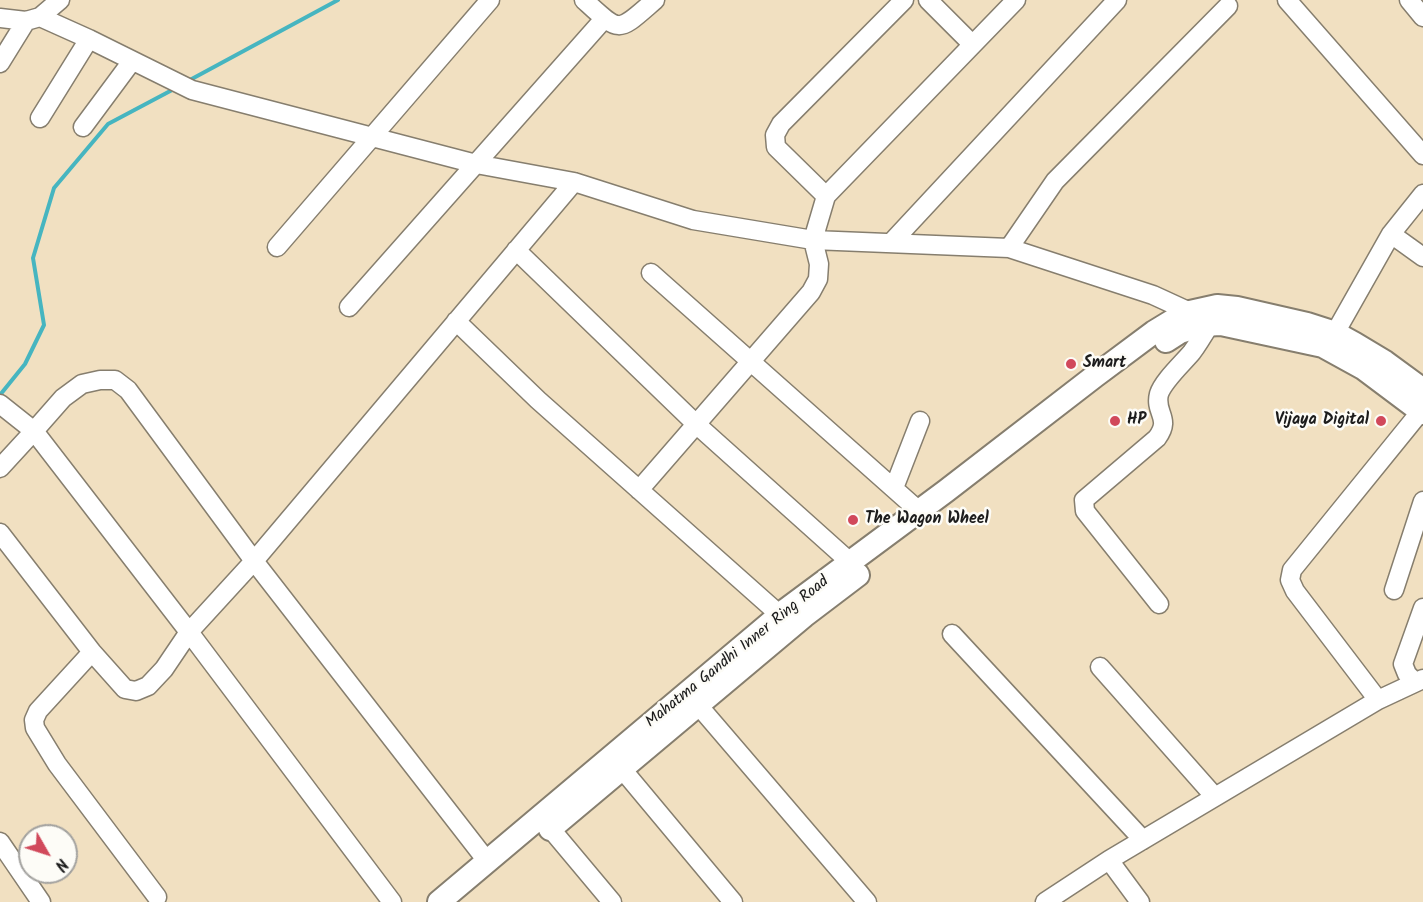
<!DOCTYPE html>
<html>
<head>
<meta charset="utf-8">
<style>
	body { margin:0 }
	#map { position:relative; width:1423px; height:902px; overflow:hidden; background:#f1e0c1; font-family:Kalam,sans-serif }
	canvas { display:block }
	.north { position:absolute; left:18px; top:824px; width:60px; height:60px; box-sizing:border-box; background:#fdfcf7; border:2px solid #a3a29f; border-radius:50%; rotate:129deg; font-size:16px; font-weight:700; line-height:24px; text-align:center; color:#1c1c1c }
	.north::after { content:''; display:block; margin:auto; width:21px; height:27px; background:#d1495b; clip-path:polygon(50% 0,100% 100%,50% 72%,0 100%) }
</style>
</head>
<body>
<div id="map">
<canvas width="1423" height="902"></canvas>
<div class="north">N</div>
</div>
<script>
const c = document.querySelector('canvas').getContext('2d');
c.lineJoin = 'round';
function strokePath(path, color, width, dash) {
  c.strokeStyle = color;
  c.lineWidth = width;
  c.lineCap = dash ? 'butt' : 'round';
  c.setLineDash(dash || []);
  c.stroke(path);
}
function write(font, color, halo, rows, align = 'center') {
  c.font = font + ' Kalam,sans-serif';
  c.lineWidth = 5;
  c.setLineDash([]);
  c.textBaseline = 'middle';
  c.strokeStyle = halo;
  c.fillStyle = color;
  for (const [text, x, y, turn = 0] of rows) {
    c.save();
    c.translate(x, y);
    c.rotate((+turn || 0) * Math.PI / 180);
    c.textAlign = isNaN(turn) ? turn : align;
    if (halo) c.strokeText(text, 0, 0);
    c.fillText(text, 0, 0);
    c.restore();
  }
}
strokePath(new Path2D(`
	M188 81 338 0
	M0 395 25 364 44 325 33 258 54 188 108 124 174 89`), '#46b5c0', 4);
const minor = new Path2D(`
	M584 0C621 34 617 33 655 0
	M928 0 972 44
	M1287 0 1423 155
	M1409 0 1423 17
	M40 17 60 0
	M0 18 26 21 40 17 89 39 192 90 476 164 574 182 693 220 813 240 1009 248 1153 295 1190 312 1197 319
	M0 63 26 21
	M40 118 89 39
	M83 127 132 61
	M826 196 776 147 775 135 781 124 904 0
	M1391 234 1423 257
	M891 243 1117 0
	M277 247 490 0
	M1009 248 1055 181 1228 6
	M516 250 696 424 850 562
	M651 273 919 511
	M349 307 604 19
	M456 321 538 400 780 615
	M1335 333 1391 234 1423 194
	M0 404 34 431 63 398 82 384 100 380H115L128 390 254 561 487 861
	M0 468 34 431 189 632 164 669 148 686 136 691 125 689 92 652 0 533
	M894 488 920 421
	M639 490 811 292 818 279 819 264 813 240 826 196 1016 0
	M1394 590 1423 501
	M1159 604 1085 511 1084 500 1157 438C1172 418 1154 413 1159 394 1163 381 1183 363 1192 352 1198 344 1204 334 1210 324
	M952 634 1143 840
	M92 652 38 711 34 720 35 728 57 764 157 897
	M1100 667 1215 797
	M1415 682 1407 674 1403 664 1423 608
	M1378 700 1295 591 1290 580 1292 570 1421 411
	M698 705 867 902
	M622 769 733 902
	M550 828 612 902
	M0 842 41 902
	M1109 860 1140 902
	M392 902 189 632 254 561 574 182
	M1045 902 1109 860 1378 700 1423 679`);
const major = new Path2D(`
	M1166 341 1180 332 1202 325 1221 324 1323 346 1363 368 1423 413
	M550 829 804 616 858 575
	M439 902 787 609 946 491 1095 376 1154 332 1177 318 1190 312 1217 306 1237 308 1307 324 1335 333 1355 344 1385 362 1423 390`);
strokePath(minor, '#867e6e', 21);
strokePath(major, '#867e6e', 26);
strokePath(minor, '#fff', 18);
strokePath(major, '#fff', 22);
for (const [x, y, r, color] of [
	[1071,364,6,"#d1495b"],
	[1115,421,6,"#d1495b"],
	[1381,421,6,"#d1495b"],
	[853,520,6,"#d1495b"]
]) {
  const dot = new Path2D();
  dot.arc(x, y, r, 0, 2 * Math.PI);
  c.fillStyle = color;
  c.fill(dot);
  strokePath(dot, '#fdfcf7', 2);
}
write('bold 16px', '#1c1c1c', '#fdfcf7', [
	["Smart",1083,364],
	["HP",1127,421],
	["Vijaya Digital",1369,421,"right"],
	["The Wagon Wheel",865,520]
], 'left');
write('16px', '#1c1c1c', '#fdfcf7', [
	["Mahatma Gandhi Inner Ring Road",738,653,-39]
]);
</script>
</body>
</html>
